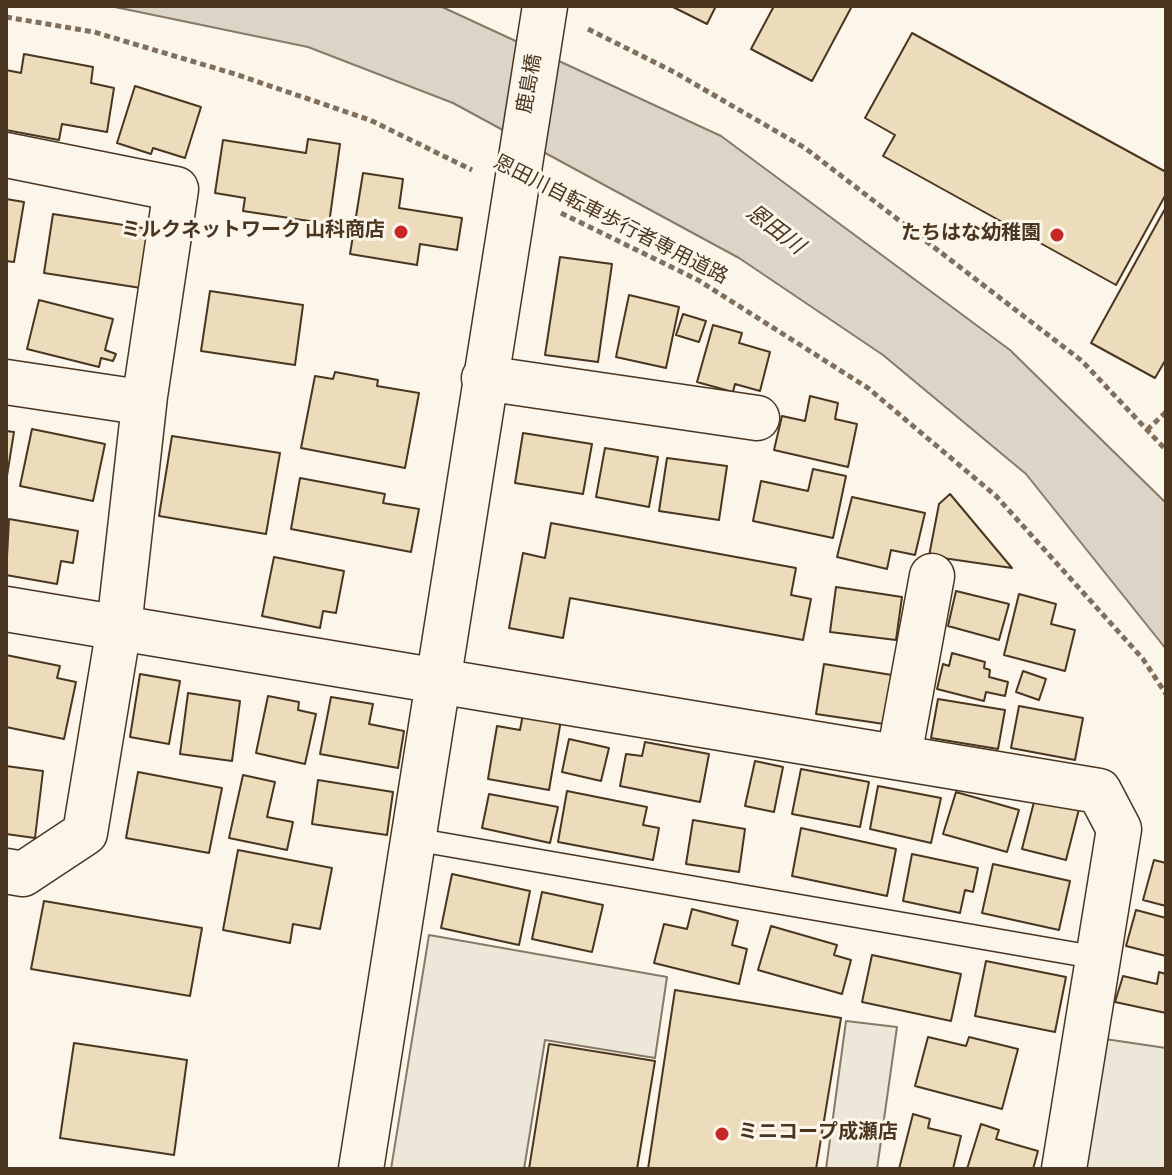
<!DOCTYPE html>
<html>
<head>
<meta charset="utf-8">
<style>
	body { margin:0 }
	#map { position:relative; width:1172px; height:1175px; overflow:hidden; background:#fbf6e9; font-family:"Source Sans 3",sans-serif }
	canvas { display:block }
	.frame { position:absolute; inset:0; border:8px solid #4a3520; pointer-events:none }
</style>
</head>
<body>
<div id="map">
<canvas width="1172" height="1175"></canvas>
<div class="frame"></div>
</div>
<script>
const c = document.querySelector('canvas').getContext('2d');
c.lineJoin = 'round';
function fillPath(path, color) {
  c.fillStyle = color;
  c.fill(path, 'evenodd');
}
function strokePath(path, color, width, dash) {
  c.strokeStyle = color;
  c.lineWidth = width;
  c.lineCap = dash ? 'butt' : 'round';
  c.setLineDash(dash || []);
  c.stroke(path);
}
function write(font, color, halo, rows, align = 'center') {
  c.font = font + ' "Source Sans 3","Noto Sans JP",sans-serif';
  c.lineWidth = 6;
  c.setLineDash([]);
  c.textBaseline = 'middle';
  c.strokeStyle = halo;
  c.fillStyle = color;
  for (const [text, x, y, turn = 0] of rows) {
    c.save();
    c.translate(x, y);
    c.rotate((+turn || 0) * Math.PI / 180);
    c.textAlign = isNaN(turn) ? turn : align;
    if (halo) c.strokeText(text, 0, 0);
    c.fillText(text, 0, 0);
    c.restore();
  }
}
const parking = new Path2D(`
	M429 935 667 977 655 1058 545 1040 524 1169H391Z
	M846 1021 897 1027 877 1169H826Z
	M1105 1039 1166 1048V1169H1082Z`);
fillPath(parking, '#ede7d9');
strokePath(parking, '#887966', 2);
const water = new Path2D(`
	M110 6H440L721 136 1010 350 1166 503V649L1026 474 883 355 739 258 453 103 308 47Z`);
fillPath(water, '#dcd4c6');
strokePath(water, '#887966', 2);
const building = new Path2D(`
	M671 6H716L707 24Z
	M774 6H852L812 81 751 49Z
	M912 33 1166 172V194L1116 285 883 156 895 135 865 118Z
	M24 54 93 67 91 83 114 88 107 132 62 124 59 140 6 130V70L21 73Z
	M135 86 201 107 185 158 153 148 151 154 117 143Z
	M308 139 340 144 329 224 243 211 245 198 215 193 223 140 306 153Z
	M363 173 403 179 399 208 462 218 457 250 420 244 417 265 350 254Z
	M6 199 24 202 14 262 6 261Z
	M1166 207V359L1155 378 1091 343Z
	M53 214 149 229 141 288 44 273Z
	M560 257 612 264 598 362 545 355Z
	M210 291 303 305 295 365 201 351Z
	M629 295 679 307 666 368 616 357Z
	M39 300 113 319 105 350 116 354 113 361 101 358 99 367 27 349Z
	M683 314 706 321 699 342 676 335Z
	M713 325 742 333 739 343 770 352 760 391 735 384 733 392 697 382Z
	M335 372 378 380 377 386 419 393 405 468 301 448 315 376 333 379Z
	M810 396 838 403 835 419 857 424 848 467 774 450 782 416 805 421Z
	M32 429 105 444 93 501 20 486Z
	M6 431 14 432 6 482Z
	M523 433 592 444 583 494 515 483Z
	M172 436 280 453 266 534 159 516Z
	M605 448 658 457 649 507 596 497Z
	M667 458 727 466 719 520 659 511Z
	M813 469 846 476 833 538 753 521 761 481 808 491Z
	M300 478 385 494 383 503 419 509 411 552 291 529Z
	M950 494 1012 568 929 556 939 504Z
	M852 497 925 513 915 555 891 550 887 569 837 557Z
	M9 519 78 531 73 563 61 561 57 584 6 575Z
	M551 523 796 568 791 595 811 599 803 640 570 598 563 638 509 628 523 553 545 558Z
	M274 557 344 571 336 613 323 611 320 628 262 616Z
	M836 587 902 597 896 640 830 632Z
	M956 591 1009 604 999 640 948 626Z
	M1019 594 1056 604 1051 624 1075 630 1065 671 1004 655Z
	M952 653 985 662 984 668 990 670 989 677 1008 682 1005 696 986 692 984 701 937 689 943 664 949 666Z
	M6 655 60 666 57 678 76 682 64 739 6 727Z
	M824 664 892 675 884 724 816 714Z
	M1023 671 1046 679 1039 700 1016 692Z
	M140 674 180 681 169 744 130 737Z
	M188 693 240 701 232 761 180 754Z
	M268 696 299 702 298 710 316 714 305 764 256 753Z
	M331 697 373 704 369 724 404 731 398 768 320 754Z
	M938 699 1005 710 998 749 931 738Z
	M1019 706 1083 718 1075 760 1011 748Z
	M523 714 561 720 549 790 488 779 497 726 520 730Z
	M569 739 609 748 601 781 562 772Z
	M645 742 709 754 700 802 620 786 626 754 642 756Z
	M755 761 783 767 774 812 745 806Z
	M6 766 43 771 35 838 6 834Z
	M801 769 869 782 860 827 792 814Z
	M138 772 222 788 209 853 126 838Z
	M243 775 275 782 267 817 293 822 287 850 229 838Z
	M318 780 393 792 387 835 312 824Z
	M878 786 941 798 931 843 870 829Z
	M567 791 647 807 643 825 659 828 653 860 558 842Z
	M956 792 1019 810 1007 852 943 834Z
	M489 794 558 807 550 843 482 828Z
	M1035 798 1079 809 1066 860 1022 849Z
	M693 820 745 829 739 872 686 864Z
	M801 828 896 849 887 896 792 876Z
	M238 850 332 868 320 929 293 924 290 943 223 930Z
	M912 854 978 868 973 892 965 890 960 913 903 901Z
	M1154 860 1166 863V906L1143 900Z
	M993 864 1070 881 1059 930 982 913Z
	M452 874 530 891 519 945 441 928Z
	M542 892 603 905 592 952 532 939Z
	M44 901 202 928 190 996 31 969Z
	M692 909 738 921 732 945 747 949 739 984 654 963 664 924 687 929Z
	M1136 910 1166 918V956L1126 946Z
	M771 926 837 945 834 955 851 960 842 994 758 970Z
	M872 955 961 974 951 1021 862 1002Z
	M986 961 1066 977 1055 1032 975 1016Z
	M1159 972 1166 974V1013L1115 1002 1123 976 1157 984Z
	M675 990 841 1018 816 1169H648Z
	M928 1037 966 1046 969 1037 1018 1049 1002 1109 915 1086Z
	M74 1043 187 1060 174 1155 60 1138Z
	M549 1044 655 1061 637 1169H529Z
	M913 1114 930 1119 928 1128 961 1136 953 1169H899Z
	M981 1124 999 1130 996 1139 1038 1151 1033 1169H967Z`);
fillPath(building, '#ecdcbc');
strokePath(building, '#4a3520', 2);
const service = new Path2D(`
	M413 839 1099 958`);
const minor = new Path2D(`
	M6 155 176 189 145 396 119 627 85 833 23 874 6 871
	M484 378 757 418
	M6 382 133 401 145 396
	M6 609 1099 791 1119 829 1064 1169
	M899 756 932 576
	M361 1169 545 6`);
strokePath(service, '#4a3520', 25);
strokePath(minor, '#4a3520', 47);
strokePath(new Path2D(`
	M6 17 94 32 235 74 370 120 472 170
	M588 29 674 72 805 148 1082 361 1166 450
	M561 213 698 280 868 388 996 496 1143 659 1166 694
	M1147 430 1166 412`), '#7f6f5c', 5, [6, 4]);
strokePath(service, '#fbf6e9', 22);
strokePath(minor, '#fbf6e9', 44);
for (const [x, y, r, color] of [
	[401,232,8,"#c62828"],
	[1057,235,8,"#c62828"],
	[722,1134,8,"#c62828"]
]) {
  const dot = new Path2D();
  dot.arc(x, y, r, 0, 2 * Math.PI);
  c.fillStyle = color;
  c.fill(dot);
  strokePath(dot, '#fbf6e9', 3);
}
write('20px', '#4a3520', '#fbf6e9', [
	["鹿島橋",531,84,-80],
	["恩田川自転車歩行者専用道路",610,221,27]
]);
write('bold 20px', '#4a3520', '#fbf6e9', [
	["ミルクネットワーク 山科商店",385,232],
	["たちはな幼稚園",1041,235],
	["ミニコープ成瀬店",738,1134,"left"]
], 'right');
write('italic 22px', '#4a3520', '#fbf6e9', [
	["恩田川",774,231,37]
]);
</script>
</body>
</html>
